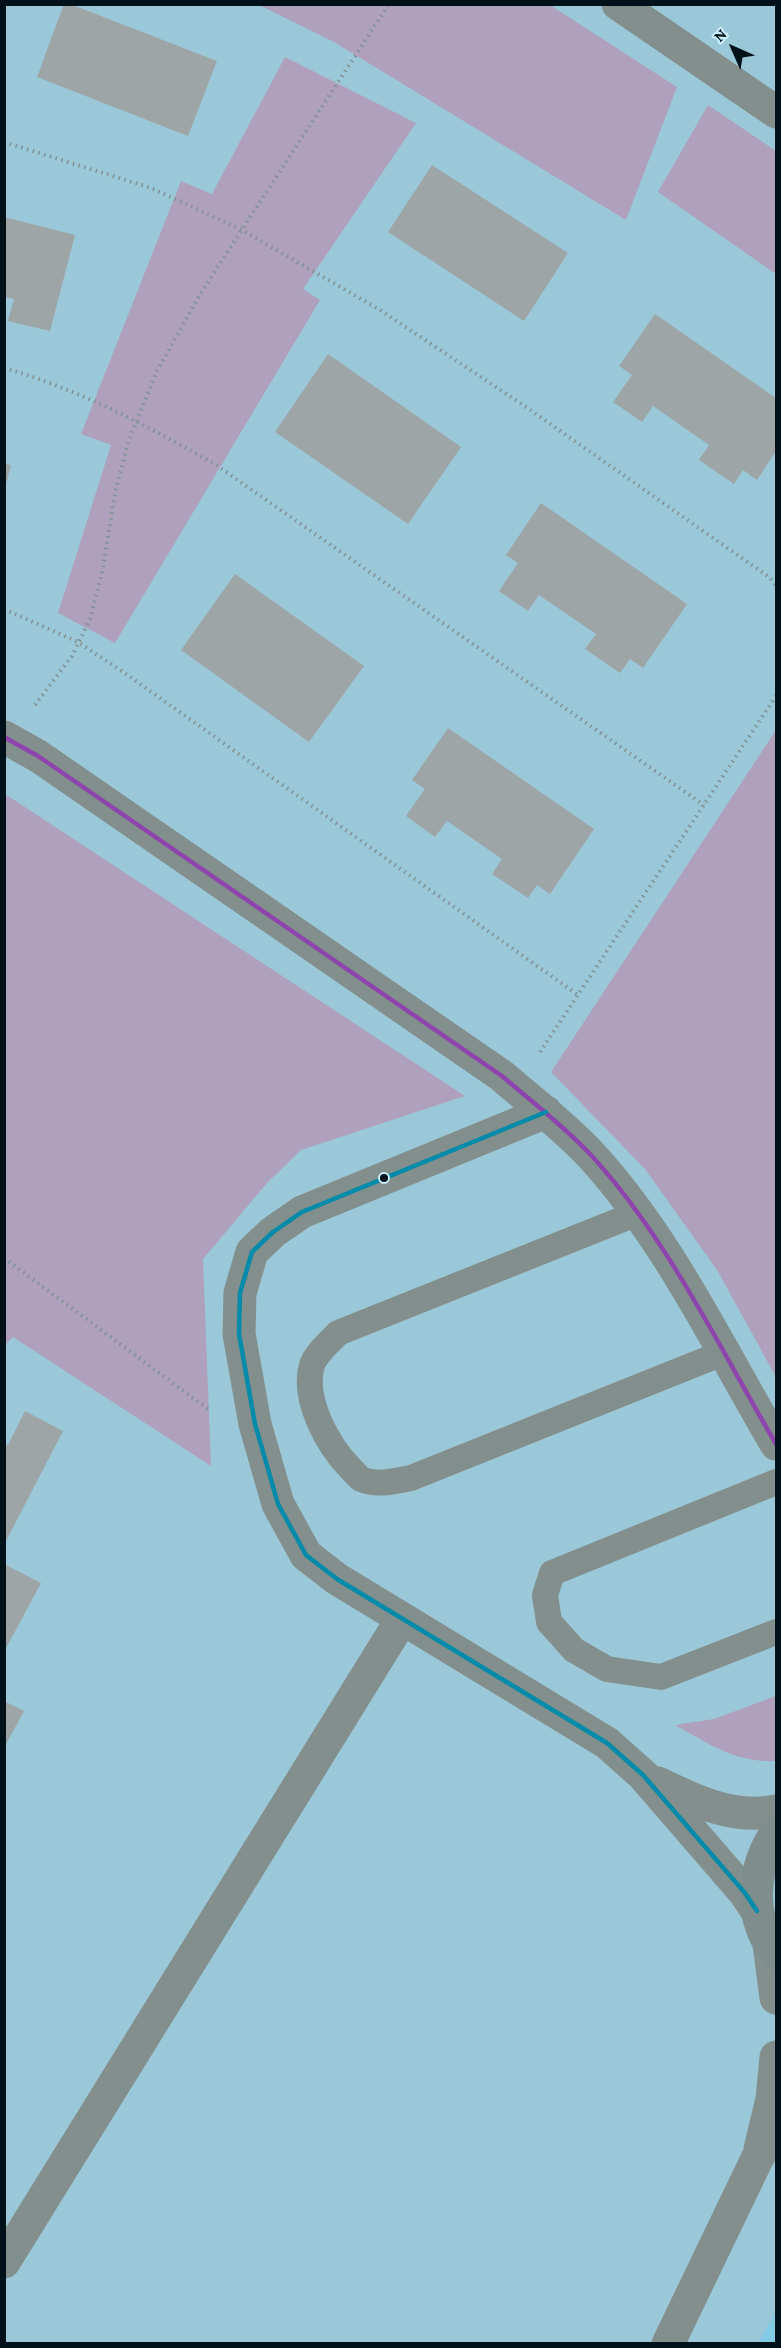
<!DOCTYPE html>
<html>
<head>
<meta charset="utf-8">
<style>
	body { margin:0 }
	#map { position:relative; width:781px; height:2348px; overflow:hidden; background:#9bc8d8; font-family:"Crimson Pro",serif }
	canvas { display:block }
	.frame { position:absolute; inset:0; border:6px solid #001119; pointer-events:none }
	.north { position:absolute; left:703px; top:18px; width:60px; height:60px; -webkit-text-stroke:4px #c8f0fe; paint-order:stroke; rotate:315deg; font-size:16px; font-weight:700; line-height:24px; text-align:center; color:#001119 }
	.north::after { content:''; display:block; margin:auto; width:21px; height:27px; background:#001119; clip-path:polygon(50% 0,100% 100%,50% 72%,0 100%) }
</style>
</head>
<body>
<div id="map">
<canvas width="781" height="2348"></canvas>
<div class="frame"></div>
<div class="north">N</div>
</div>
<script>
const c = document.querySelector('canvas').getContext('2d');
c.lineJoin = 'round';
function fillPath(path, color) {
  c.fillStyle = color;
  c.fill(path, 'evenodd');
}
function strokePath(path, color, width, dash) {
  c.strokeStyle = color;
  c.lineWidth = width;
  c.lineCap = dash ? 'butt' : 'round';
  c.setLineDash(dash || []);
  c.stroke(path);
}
fillPath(new Path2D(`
	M776 2312V2343H757H758Z`), '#81cbe4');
fillPath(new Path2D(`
	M259 5H550L677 87 626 220 334 42Z
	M285 57 416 123 303 289 320 300 115 643 58 613 111 445 81 434 181 181 212 194Z
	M708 105 776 151V274L658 192Z
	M776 730V1377L717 1270 645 1169 551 1072Z
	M5 794 465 1096 301 1150 267 1183 203 1259 211 1466 13 1337 5 1345Z
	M776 1696V1761C736 1763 709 1744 675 1725L714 1719Z`), '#afa0bd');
fillPath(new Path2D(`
	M64 4H70L217 61 188 136 37 77Z
	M432 165 568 253 524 321 388 232Z
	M4 217 75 235 50 331 8 321 14 299 4 297Z
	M655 314 776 398V451L757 480 743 470 734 484 699 460 709 445 653 406 642 422 613 402 632 375 619 366Z
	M328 354 461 447 408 524 275 432Z
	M5 464 11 465 5 489Z
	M541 503 687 604 643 668 630 659 620 673 585 649 596 634 539 595 528 611 499 591 518 563 506 555Z
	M235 574 364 666 309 742 181 650Z
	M448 728 594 829 550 894 537 885 528 898 492 874 502 859 447 821 435 837 406 816 425 789 412 780Z
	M25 1411 63 1431 4 1545V1444L8 1445Z
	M4 1564 41 1583 4 1652Z
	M4 1701 24 1711 4 1748Z`), '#9da5a7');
strokePath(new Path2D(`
	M4 142 151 188 242 230 380 310 526 407 769 577 776 585
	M4 368C81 390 148 426 216 465L704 805
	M4 609 78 642 129 676 578 995
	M35 705 72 656 90 619 103 568 115 493 129 440 157 371 202 291 389 4
	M540 1052 776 696
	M4 1258 208 1409`), '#819294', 4, [1.5, 4.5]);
strokePath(new Path2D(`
	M638 1213 338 1333C330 1342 316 1353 312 1365 302 1399 328 1446 351 1469 354 1472 358 1477 361 1479 376 1486 396 1481 411 1478L723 1353
	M776 1482 552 1573 545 1595 549 1622 574 1650 607 1669 661 1677 776 1632`), '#838f8c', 26);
strokePath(new Path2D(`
	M618 4 776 112
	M4 737 38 756 502 1076C532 1102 564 1126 591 1155 668 1239 719 1347 776 1444
	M546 1112 302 1212 273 1232 252 1252 240 1293 239 1334 255 1424 278 1504 306 1555 337 1579 607 1743 643 1775 745 1893 757 1911
	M658 1783C695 1801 734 1820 776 1811
	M769 1944 776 1998
	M760 2149 772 2099 776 2057
	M4 2262 402 1619
	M668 2344 757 2159 776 2127`), '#838f8c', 33);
strokePath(new Path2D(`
	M776 1833C752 1869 748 1917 776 1953`), '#7e8e8c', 33);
strokePath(new Path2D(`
	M4 737 38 756 502 1076C532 1102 564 1126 591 1155 668 1239 719 1347 776 1444`), '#8e44ad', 4.5);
strokePath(new Path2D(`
	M546 1112 302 1212 273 1232 252 1252 240 1293 239 1334 255 1424 278 1504 306 1555 337 1579 607 1743 643 1775 745 1893 757 1911`), '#008baa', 4.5);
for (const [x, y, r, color] of [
	[384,1178,5,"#001119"]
]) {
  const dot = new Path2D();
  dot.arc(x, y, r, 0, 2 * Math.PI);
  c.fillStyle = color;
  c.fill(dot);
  strokePath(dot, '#c8f0fe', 2);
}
</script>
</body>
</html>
